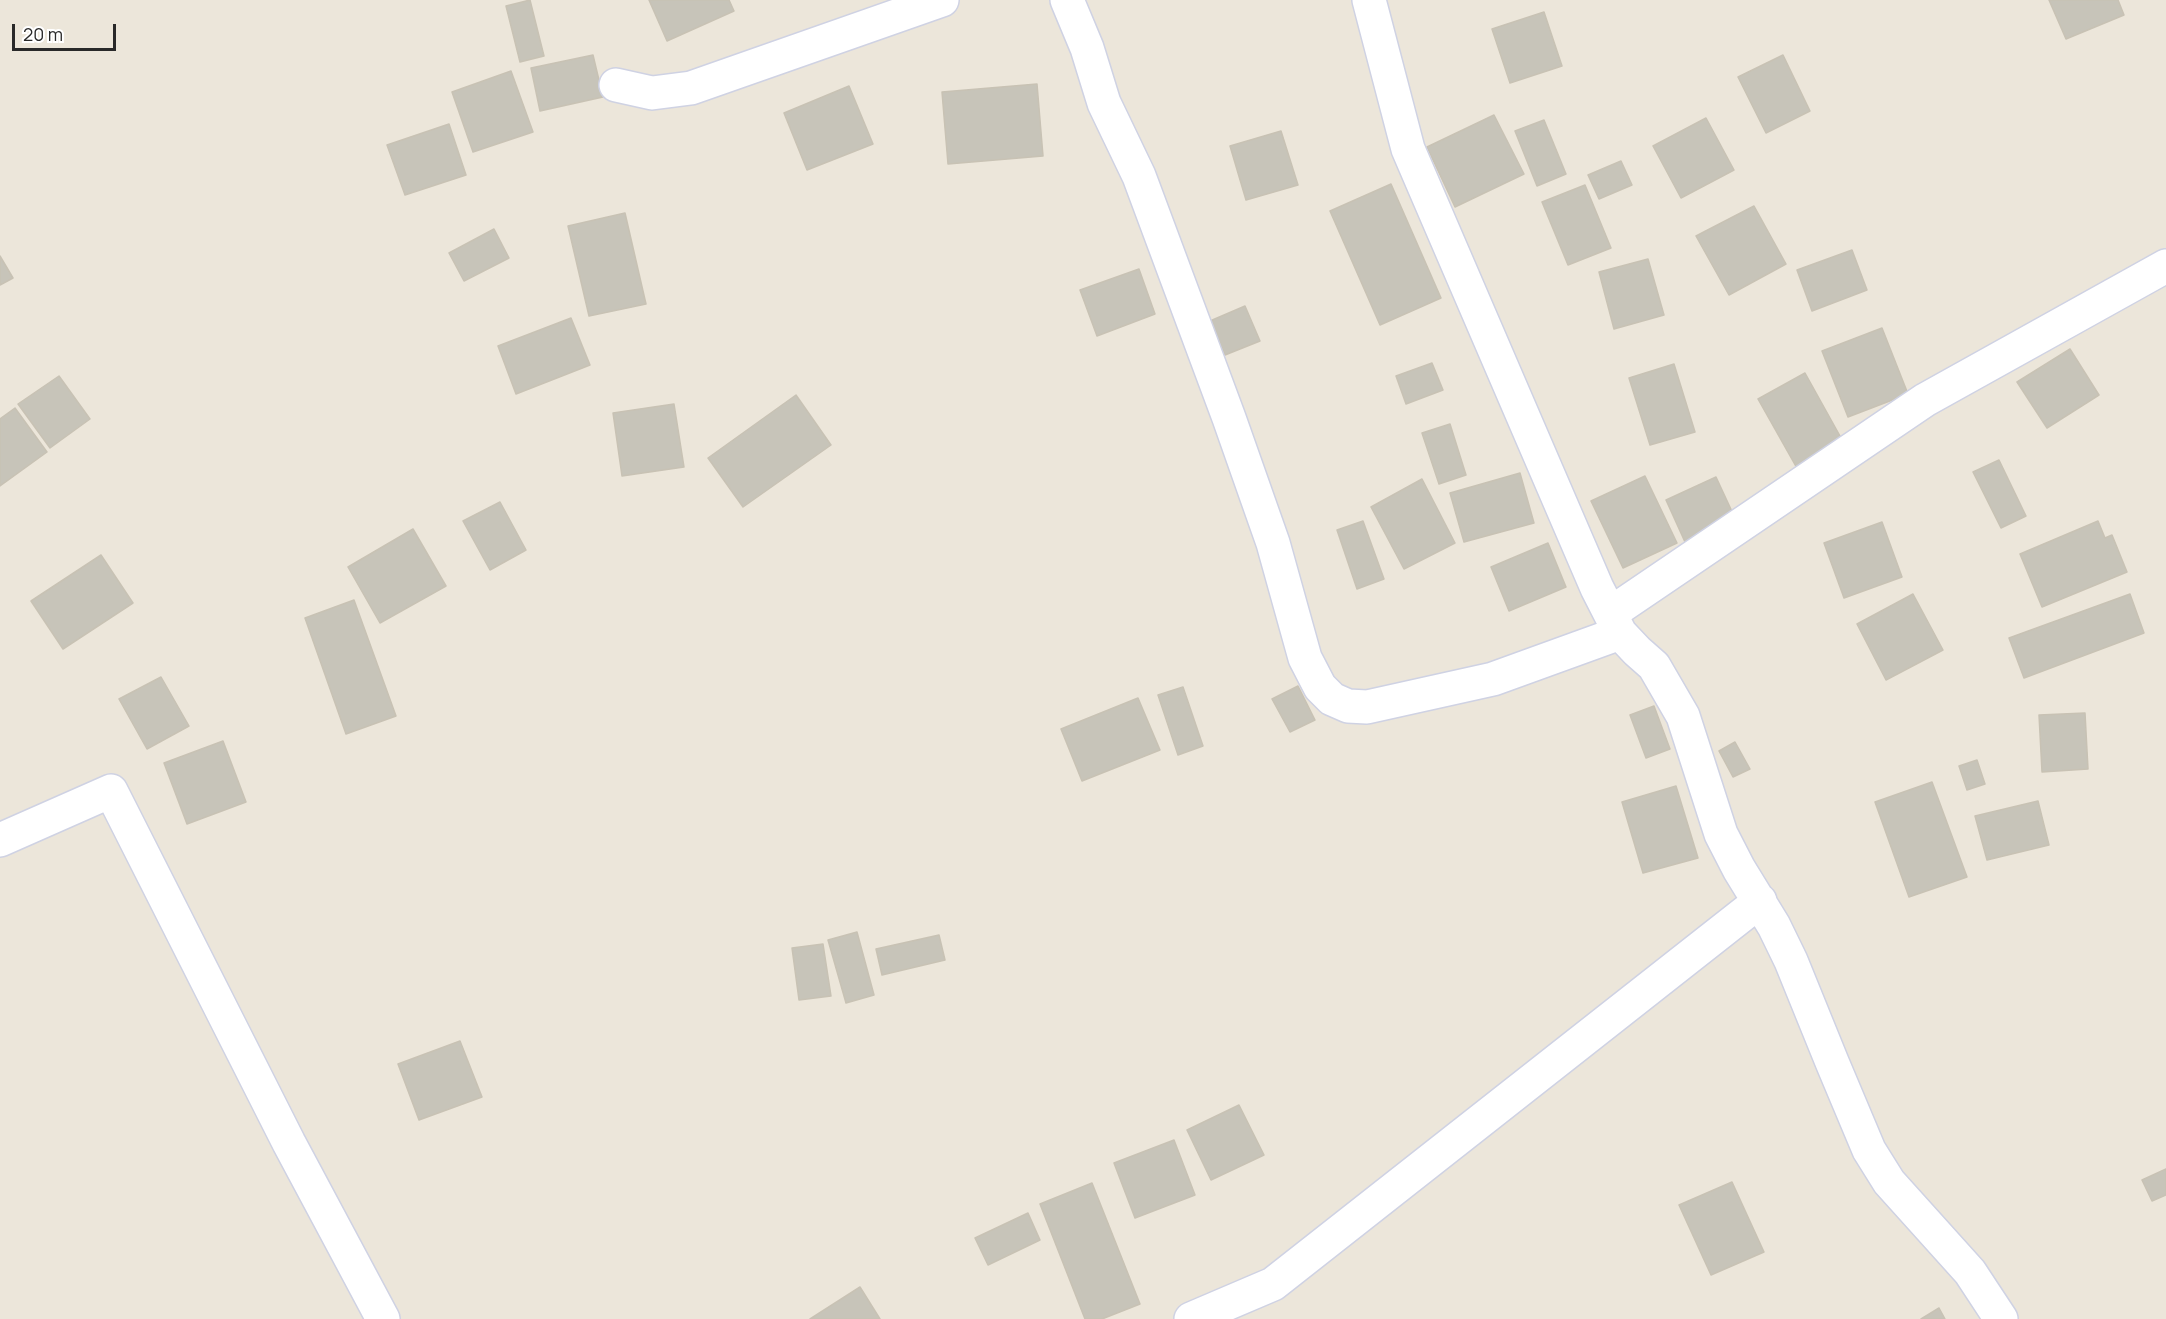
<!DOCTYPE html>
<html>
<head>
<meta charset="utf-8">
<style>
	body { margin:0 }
	#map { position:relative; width:2166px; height:1319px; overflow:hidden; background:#ece6da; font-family:Manrope,sans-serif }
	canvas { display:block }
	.scale { position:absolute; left:12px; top:24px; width:104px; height:27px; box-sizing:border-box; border:3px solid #292929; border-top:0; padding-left:8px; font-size:18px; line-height:21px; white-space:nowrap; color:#292929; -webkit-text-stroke:4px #fff; paint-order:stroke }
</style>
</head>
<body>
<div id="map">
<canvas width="2166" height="1319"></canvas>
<div class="scale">20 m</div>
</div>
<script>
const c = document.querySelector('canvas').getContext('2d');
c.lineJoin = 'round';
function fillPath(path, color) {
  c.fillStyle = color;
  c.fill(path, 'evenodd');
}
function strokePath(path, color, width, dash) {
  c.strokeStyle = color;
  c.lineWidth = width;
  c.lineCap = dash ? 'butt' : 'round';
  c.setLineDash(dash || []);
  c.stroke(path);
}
const building = new Path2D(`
	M530 0 544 56 520 62 506 6Z
	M649 0H729L734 11 667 41Z
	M2049 0H2118L2124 15 2066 39Z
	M1544 12 1562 66 1510 83 1492 29Z
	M593 55 603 97 540 111 531 68Z
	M1783 55 1810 111 1766 133 1738 77Z
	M511 71 533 132 473 152 452 92Z
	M1037 84 1043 156 948 164 942 92Z
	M849 86 873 144 807 170 784 113Z
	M1494 115 1524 174 1455 207 1427 147Z
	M1706 118 1734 170 1681 198 1653 146Z
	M1544 120 1566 174 1537 186 1515 131Z
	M449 124 466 175 405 195 387 145Z
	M1281 131 1298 185 1246 200 1230 146Z
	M1621 161 1632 185 1599 199 1588 175Z
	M1391 184 1441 298 1380 325 1330 211Z
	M1585 185 1611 248 1568 265 1542 202Z
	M1754 206 1786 264 1729 295 1696 236Z
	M625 213 646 304 589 316 568 226Z
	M494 229 509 258 464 281 449 253Z
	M1852 250 1867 290 1812 311 1797 270Z
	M0 256 13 278 0 285Z
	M1648 259 1664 315 1614 329 1599 272Z
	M1139 269 1155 314 1097 336 1080 290Z
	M1245 306 1260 341 1225 355 1210 321Z
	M571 318 590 365 516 394 498 346Z
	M1882 328 1908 394 1848 417 1822 351Z
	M2070 349 2099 395 2047 428 2017 382Z
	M1432 363 1443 390 1406 404 1396 376Z
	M1674 364 1695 432 1650 445 1629 378Z
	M1805 373 1845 445 1798 470 1758 399Z
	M59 376 90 419 50 448 18 404Z
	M796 395 831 445 743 507 708 458Z
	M674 404 684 467 622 476 613 413Z
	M15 408 47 452 0 486V419Z
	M1450 424 1466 475 1439 484 1422 433Z
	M1999 460 2026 516 2001 528 1973 472Z
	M1520 473 1534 523 1464 542 1450 493Z
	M1645 476 1677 543 1623 568 1591 501Z
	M1716 477 1735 518 1685 542 1666 500Z
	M1422 479 1455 543 1404 569 1371 507Z
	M500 502 526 550 490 570 463 521Z
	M1363 521 1384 579 1357 589 1337 530Z
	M2098 521 2105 538 2112 535 2127 572 2042 607 2020 554Z
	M1882 522 1902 577 1844 598 1824 543Z
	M413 529 446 586 380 623 348 567Z
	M1548 543 1566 587 1509 611 1491 567Z
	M101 555 133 603 63 649 31 601Z
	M1913 594 1943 650 1886 680 1857 624Z
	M2130 594 2144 633 2024 678 2009 638Z
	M354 600 396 716 346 734 305 618Z
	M161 677 189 726 147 749 119 699Z
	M1298 686 1315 720 1290 732 1272 699Z
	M1183 687 1203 746 1178 755 1158 695Z
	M1138 698 1160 750 1082 781 1061 729Z
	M1654 706 1670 749 1646 758 1630 715Z
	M2085 713 2088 769 2042 772 2039 715Z
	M223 741 246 802 187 824 164 763Z
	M1735 742 1750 769 1733 777 1719 751Z
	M1977 760 1985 784 1967 790 1959 766Z
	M1932 782 1967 877 1909 897 1875 802Z
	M1676 786 1698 858 1643 873 1622 802Z
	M2038 801 2049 845 1987 860 1975 816Z
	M857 932 874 995 846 1003 828 940Z
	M939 935 945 960 882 975 876 949Z
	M823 944 831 996 799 1000 792 948Z
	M460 1041 482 1097 419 1120 398 1064Z
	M1239 1105 1264 1155 1211 1180 1187 1130Z
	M1174 1140 1195 1195 1135 1218 1114 1163Z
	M2166 1169V1195L2152 1201 2142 1180Z
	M1732 1182 1764 1252 1711 1275 1679 1205Z
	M1092 1183 1140 1304 1102 1319H1085L1040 1204Z
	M1028 1213 1040 1240 988 1265 975 1238Z
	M860 1287 880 1319H810Z
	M1939 1308 1945 1319H1921Z`);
fillPath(building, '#c7c4b9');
strokePath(building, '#c8c2b4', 1.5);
const minor = new Path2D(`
	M1067 0 1087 48 1104 103 1139 176 1229 418 1273 543 1305 658 1320 687 1332 699 1348 706 1367 707 1493 679 1620 633 1637 651 1654 666 1683 716 1721 834 1739 869 1774 926 1791 961 1832 1062 1869 1150 1889 1182 1970 1272 2001 1319
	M1369 0 1408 149 1597 588 1620 633
	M616 85 652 93 691 88 942 0
	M1611 613 1925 400 2166 266
	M0 840 111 791 289 1143 383 1319
	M1191 1319 1273 1284 1760 901`);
strokePath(minor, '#cfd2e3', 36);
strokePath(minor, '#fff', 33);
</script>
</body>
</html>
